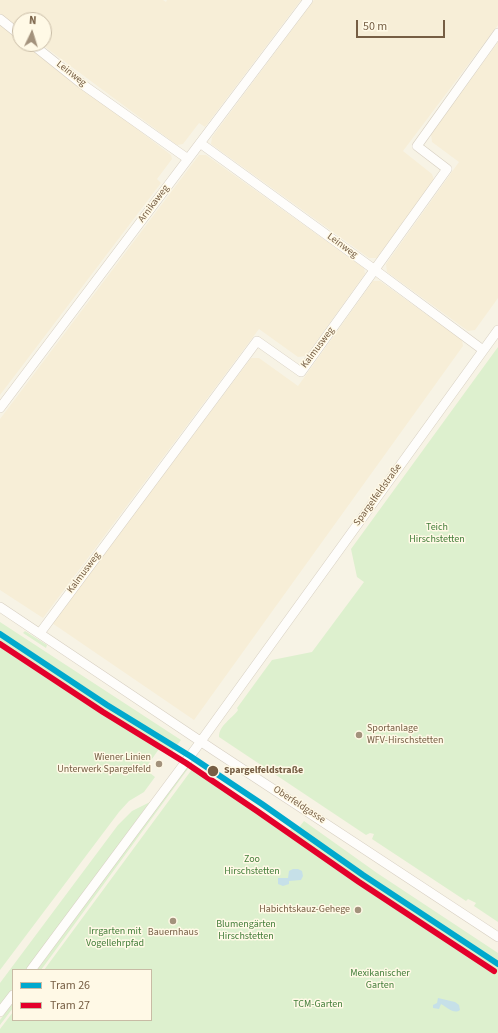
<!DOCTYPE html>
<html>
<head>
<meta charset="utf-8">
<style>
	body { margin:0 }
	#map { position:relative; width:498px; height:1033px; overflow:hidden; background:#f7f3e5; font-family:"Source Sans 3",sans-serif }
	canvas { display:block }
	.legend { position:absolute; left:12px; top:969px; width:140px; height:52px; box-sizing:border-box; background:#fff9e6; border:1px solid #c8bba5; margin:0; padding:5px 7px; list-style:none; font-size:12px; color:#765e44 }
	.legend li { display:flex; align-items:center; gap:8px; height:20px }
	.legend b { width:20px; border:1px solid #c8bba5 }
	.north { position:absolute; left:12px; top:12px; width:40px; height:40px; box-sizing:border-box; background:#fff9e6; border:1px solid #c8bba5; border-radius:50%; rotate:4deg; font-size:11px; font-weight:700; line-height:16px; text-align:center; color:#765e44 }
	.north::after { content:''; display:block; margin:auto; width:14px; height:18px; background:#a3927c; clip-path:polygon(50% 0,100% 100%,50% 72%,0 100%) }
	.scale { position:absolute; left:356px; top:20px; width:89px; height:18px; box-sizing:border-box; border:2px solid #765e44; border-top:0; padding-left:5px; font-size:12px; line-height:14px; white-space:nowrap; color:#765e44; -webkit-text-stroke:3px #fff9e6; paint-order:stroke }
</style>
</head>
<body>
<div id="map">
<canvas width="498" height="1033"></canvas>
<ul class="legend">
<li><b style="height:5px;background:#00a9ce"></b>Tram 26</li>
<li><b style="height:5px;background:#e4002b"></b>Tram 27</li>
</ul>
<div class="north">N</div>
<div class="scale">50 m</div>
</div>
<script>
const c = document.querySelector('canvas').getContext('2d');
c.lineJoin = 'round';
function fillPath(path, color) {
  c.fillStyle = color;
  c.fill(path, 'evenodd');
}
function strokePath(path, color, width, dash) {
  c.strokeStyle = color;
  c.lineWidth = width;
  c.lineCap = dash ? 'butt' : 'round';
  c.setLineDash(dash || []);
  c.stroke(path);
}
function write(font, color, halo, rows, align = 'center') {
  c.font = font + ' "Source Sans 3",sans-serif';
  c.lineWidth = 3;
  c.setLineDash([]);
  c.textBaseline = 'middle';
  c.strokeStyle = halo;
  c.fillStyle = color;
  for (const [text, x, y, turn = 0] of rows) {
    c.save();
    c.translate(x, y);
    c.rotate((+turn || 0) * Math.PI / 180);
    c.textAlign = isNaN(turn) ? turn : align;
    if (halo) c.strokeText(text, 0, 0);
    c.fillText(text, 0, 0);
    c.restore();
  }
}
fillPath(new Path2D(`
	M0 0H163L166 2 167 0H301L205 127 199 123 183 144 177 145 41 44H44V20H20V29L0 14Z
	M314 0H498V25L403 151 432 174 434 180 377 258H369L211 144 212 137Z
	M0 24 20 39V44H26L171 155 172 159 157 179 161 183 0 395Z
	M498 42V298L475 330 468 331 387 272 386 264 459 162 432 142 431 134Z
	M199 155H206L364 268 365 274 306 356 298 357 259 329 43 618 0 590V419Z
	M373 281H380L462 340 463 346 194 720 52 623 251 358H259L298 386Z`), '#f7eed7');
fillPath(new Path2D(`
	M498 347V922L474 906 476 903 468 899 466 901 372 839 374 834 370 833 366 835 219 737C219 725 232 719 238 710L237 708 272 660 312 652 364 582 357 577 351 549Z
	M0 622 181 740 171 753 161 746 145 769 155 777 144 792 129 801 119 812 0 970Z
	M25 631 47 645 46 648 23 633Z
	M188 765 190 766 41 970H37Z
	M193 768 282 827 281 829 288 833 292 827 297 830 304 821 377 873 498 953V1033H0V1029L13 1012V1020H151V970H44Z
	M150 802 26 970H13V988L0 1006V983L118 825 132 811Z
	M13 1002V1008L0 1025V1020Z`), '#ddf0ce');
fillPath(new Path2D(`
	M293 869H298L302 871 303 876 301 880 289 881V884L283 886 278 884V878H288L289 871Z
	M438 998 455 1002 459 1005 460 1010C454 1015 447 1007 441 1004L439 1009 433 1008V1005L437 1003Z`), '#c6e0e8');
const street = new Path2D(`
	M0 19 20 35
	M32 44 82 84 188 159
	M200 143 375 270 483 350
	M0 408 308 0
	M0 607 215 751 498 937
	M40 633 257 341 301 372 447 169 417 146 498 33
	M31 970 196 748 498 330
	M0 1012 13 995`);
strokePath(street, '#d6cec0', 10);
strokePath(street, '#fefdfb', 9);
strokePath(new Path2D(`
	M0 634 107 705 190 756 262 804 363 875 498 964`), '#00a9ce', 6);
strokePath(new Path2D(`
	M0 644 103 712 186 763 257 811 359 882 494 971`), '#e4002b', 6);
for (const [x, y, r, color] of [
	[359,735,4,"#a3927c"],
	[159,764,4,"#a3927c"],
	[213,771,6,"#765e44"],
	[358,910,4,"#a3927c"],
	[173,921,4,"#a3927c"]
]) {
  const dot = new Path2D();
  dot.arc(x, y, r, 0, 2 * Math.PI);
  c.fillStyle = color;
  c.fill(dot);
  strokePath(dot, '#fff9e6', 1.5);
}
write('10px', '#765e44', '#fff9e6', [
	["Leinweg",71,74,38],
	["Arnikaweg",154,204,-53],
	["Leinweg",342,246,36],
	["Kalmusweg",318,348,-53],
	["Spargelfeldstraße",378,495,-54],
	["Kalmusweg",84,573,-53],
	["Oberfeldgasse",299,805,33]
]);
write('10px', '#437e3a', '#fff9e6', [
	["Teich",437,528],
	["Hirschstetten",437,540],
	["Zoo",252,860],
	["Hirschstetten",252,872],
	["Blumengärten",246,925],
	["Hirschstetten",246,937],
	["Irrgarten mit",115,932],
	["Vogellehrpfad",115,944],
	["Mexikanischer",380,974],
	["Garten",380,986],
	["TCM-Garten",318,1005]
]);
write('10px', '#765e44', '#fff9e6', [
	["Sportanlage",367,729,"left"],
	["WFV-Hirschstetten",367,741,"left"],
	["Wiener Linien",151,758],
	["Unterwerk Spargelfeld",151,770],
	["Habichtskauz-Gehege",350,910],
	["Bauernhaus",173,933,"center"]
], 'right');
write('bold 10px', '#765e44', '#fff9e6', [
	["Spargelfeldstraße",224,771]
], 'left');
</script>
</body>
</html>
